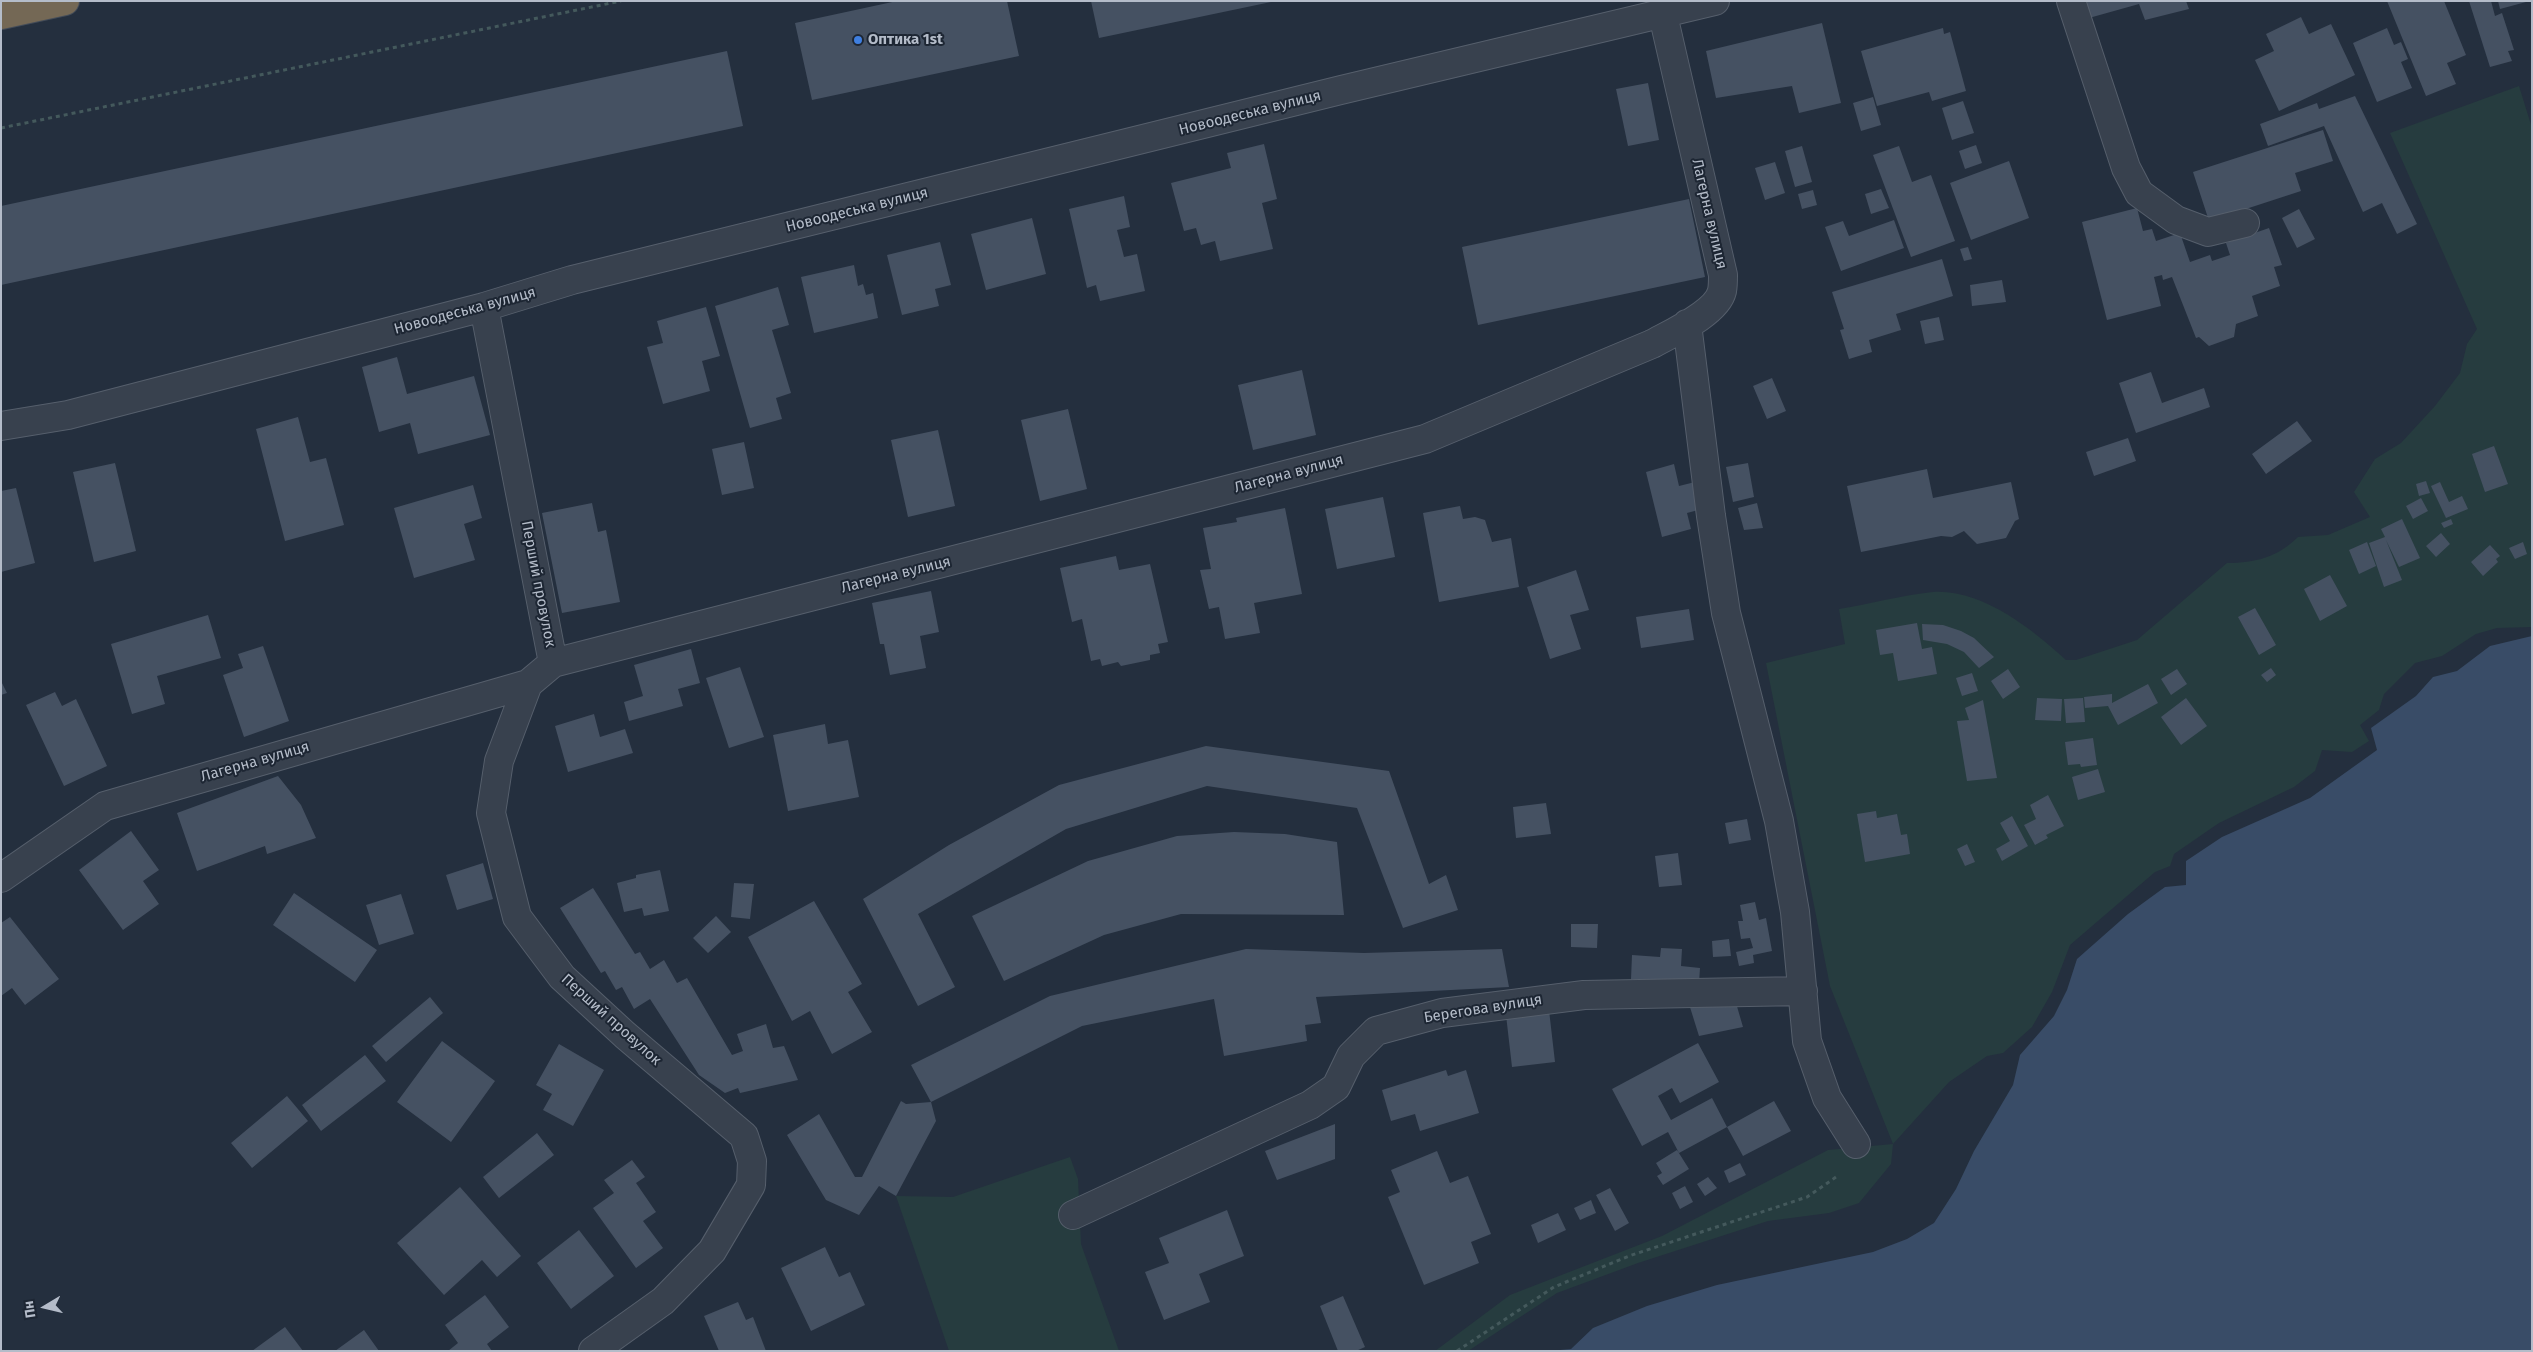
<!DOCTYPE html>
<html>
<head>
<meta charset="utf-8">
<style>
	body { margin:0 }
	#map { position:relative; width:2533px; height:1352px; overflow:hidden; background:#242f3e; font-family:"Fira Sans",sans-serif }
	canvas { display:block }
	.frame { position:absolute; inset:0; border:2px solid #b4bcc9; pointer-events:none }
	.north { position:absolute; left:20px; top:1282px; width:50px; height:50px; -webkit-text-stroke:4px #1d2633; paint-order:stroke; rotate:261deg; font-size:14px; font-weight:700; line-height:20px; text-align:center; color:#b4bcc9 }
	.north::after { content:''; display:block; margin:auto; width:18px; height:22px; background:#b4bcc9; clip-path:polygon(50% 0,100% 100%,50% 72%,0 100%) }
</style>
</head>
<body>
<div id="map">
<canvas width="2533" height="1352"></canvas>
<div class="frame"></div>
<div class="north">Пн</div>
</div>
<script>
const c = document.querySelector('canvas').getContext('2d');
c.lineJoin = 'round';
function fillPath(path, color) {
  c.fillStyle = color;
  c.fill(path, 'evenodd');
}
function strokePath(path, color, width, dash) {
  c.strokeStyle = color;
  c.lineWidth = width;
  c.lineCap = dash ? 'butt' : 'round';
  c.setLineDash(dash || []);
  c.stroke(path);
}
function write(font, color, halo, rows, align = 'center') {
  c.font = font + ' "Fira Sans",sans-serif';
  c.lineWidth = 4;
  c.setLineDash([]);
  c.textBaseline = 'middle';
  c.strokeStyle = halo;
  c.fillStyle = color;
  for (const [text, x, y, turn = 0] of rows) {
    c.save();
    c.translate(x, y);
    c.rotate((+turn || 0) * Math.PI / 180);
    c.textAlign = isNaN(turn) ? turn : align;
    if (halo) c.strokeText(text, 0, 0);
    c.fillText(text, 0, 0);
    c.restore();
  }
}
fillPath(new Path2D(`
	M2519 86 2532 128V627L2497 628 2476 634 2442 656 2415 663 2384 694 2379 710 2360 725 2369 741 2352 752 2322 750 2315 771 2294 787 2219 823 2174 854 2170 866 2155 872 2070 945 2052 992 2032 1027 2003 1053 1987 1056 1949 1082 1893 1144 1891 1164 1859 1203 1829 1213 1768 1221 1638 1263 1557 1293 1468 1351H1435L1510 1295 1662 1236 1828 1150 1893 1144 1830 986 1766 663 1845 644 1839 609C1870 604 1902 595 1933 592 1982 589 2032 629 2066 660H2076L2137 640 2227 563C2255 563 2278 557 2298 537L2328 535 2370 517 2354 492 2375 459 2401 443 2435 406 2460 373 2467 344 2477 329 2390 133Z
	M1070 1157 1078 1179 1081 1244 1119 1351H949L896 1196 953 1197Z`), '#263c3f');
fillPath(new Path2D(`
	M2532 636V1351H1549L1571 1349 1593 1328 1647 1306 1717 1285 1873 1252 1907 1239 1934 1223 1956 1189 1974 1151 2013 1085 2020 1055 2054 1016 2067 990 2077 959 2128 914 2165 887 2186 885V861L2222 837 2310 798 2377 750 2371 728 2416 696 2433 677 2457 671 2490 646Z`), '#394c67');
fillPath(new Path2D(`
	M897 1H1007L1019 56 812 100 795 23Z
	M1091 1H1271V2L1099 38Z
	M2084 1H2186L2189 9 2145 20 2139 4 2089 18Z
	M2387 1H2444L2466 55 2447 63 2456 84 2426 96Z
	M2469 1H2491L2495 16 2502 13 2514 50 2508 51 2512 61 2490 67Z
	M2498 1H2526V2L2500 9Z
	M2301 17 2309 34 2331 24 2355 75 2279 111 2255 60 2274 51 2266 34Z
	M1822 23 1841 103 1799 113 1792 86 1716 98 1706 51Z
	M1943 28 1944 34 1950 32 1966 91 1932 101 1929 92 1877 106 1861 51Z
	M2387 28 2394 45 2401 42 2408 59 2401 62 2412 88 2377 102 2353 43Z
	M727 51 743 126 1 285V206Z
	M1648 83 1659 140 1628 146 1616 89Z
	M2355 96 2417 224 2397 234 2382 203 2363 212 2324 126 2268 146 2260 124 2317 103 2319 109Z
	M1873 97 1881 125 1861 131 1853 103Z
	M1963 101 1974 133 1952 140 1942 108Z
	M2323 130 2333 161 2295 173 2301 191 2209 221 2193 172Z
	M1264 144 1277 199 1262 203 1273 249 1220 261 1215 241 1201 245 1196 228 1184 231 1171 183 1231 168 1227 153Z
	M1976 145 1982 163 1965 169 1959 151Z
	M1802 146 1812 182 1795 187 1785 151Z
	M1899 146 1912 182 1931 175 1955 241 1911 257 1873 155Z
	M2009 161 2029 218 1971 240 1950 183Z
	M1775 162 1785 193 1765 200 1755 168Z
	M1881 189 1889 208 1871 214 1865 194Z
	M1813 190 1817 205 1802 209 1798 194Z
	M1124 196 1130 227 1117 230 1124 257 1137 254 1145 291 1100 301 1096 285 1087 288 1069 209Z
	M1689 199 1705 277 1478 325 1462 247Z
	M2137 208 2143 231 2152 229 2156 241 2180 233 2190 262 2210 255 2212 261 2230 255 2226 243 2269 228 2282 265 2274 267 2280 286 2252 296 2258 316 2236 324 2234 337 2209 346 2199 337 2196 338 2172 277 2163 280 2162 275 2154 277 2161 306 2107 320 2082 222Z
	M2299 209 2315 239 2297 248 2282 218Z
	M1032 218 1046 274 986 290 971 234Z
	M1894 220 1904 248 1841 271 1825 227 1843 221 1849 236Z
	M940 242 951 285 935 289 939 306 902 315 887 255Z
	M1968 247 1972 259 1964 261 1960 249Z
	M1942 259 1953 296 1896 314 1901 330 1869 340 1872 352 1849 359 1840 330 1844 329 1832 292Z
	M854 265 858 286 863 284 866 295 873 293 878 318 814 333 801 277Z
	M2002 280 2006 302 1972 306 1970 285Z
	M778 287 789 325 772 330 791 393 776 398 782 419 750 428 715 306Z
	M706 307 720 356 702 361 710 391 663 404 647 347 663 343 657 321Z
	M1939 317 1944 340 1925 344 1920 321Z
	M397 357 407 394 474 376 490 435 418 454 410 423 379 432 362 367Z
	M1302 370 1316 435 1253 450 1238 385Z
	M2151 372 2162 403 2204 388 2210 407 2136 433 2119 383Z
	M1772 378 1786 411 1767 419 1753 386Z
	M1068 409 1087 489 1040 501 1021 420Z
	M298 417 310 462 326 458 344 525 285 541 256 429Z
	M2297 421 2312 441 2266 474 2252 454Z
	M938 430 955 506 908 517 891 440Z
	M2128 438 2136 461 2094 476 2086 452Z
	M744 442 754 488 722 495 712 449Z
	M2494 446 2508 484 2485 492 2472 454Z
	M115 463 136 551 94 562 73 472Z
	M1748 463 1754 497 1733 502 1726 467Z
	M1674 464 1679 486 1695 482 1702 509 1687 513 1691 529 1662 537 1646 472Z
	M1927 469 1933 498 2011 482 2019 519 2015 521 2006 538 1977 544 1964 531 1952 537 1941 536 1861 552 1847 486Z
	M2426 481 2430 493 2419 496 2416 484Z
	M2440 482 2449 502 2462 496 2468 509 2446 518 2431 486Z
	M473 485 482 518 464 524 475 560 414 578 394 508Z
	M16 488 35 563 1 572V491Z
	M1383 497 1395 557 1337 569 1325 509Z
	M2421 498 2428 511 2413 519 2406 506Z
	M592 503 598 532 606 530 620 602 562 613 542 513Z
	M1757 503 1763 528 1744 530 1738 508Z
	M1460 506 1463 519 1475 517 1485 520 1492 542 1511 538 1519 587 1439 602 1423 513Z
	M1285 508 1302 594 1254 603 1260 633 1225 639 1219 607 1209 609 1200 570 1211 569 1203 528 1237 522 1236 518Z
	M2402 519 2420 558 2399 567 2386 540 2402 580 2384 587 2369 543 2385 537 2381 529Z
	M2451 519 2453 524 2444 528 2441 523Z
	M2441 533 2450 544 2436 557 2426 546Z
	M2367 542 2376 566 2359 574 2349 550Z
	M2523 542 2527 554 2515 559 2509 548Z
	M2490 545 2500 556 2496 559 2498 562 2483 576 2471 562Z
	M1116 556 1119 570 1150 564 1168 642 1158 644 1160 653 1150 655V660L1121 666 1118 662 1102 666 1100 659 1091 661 1082 619 1072 622 1060 568Z
	M1576 570 1589 610 1570 615 1581 649 1550 659 1527 587Z
	M2330 575 2347 606 2320 621 2304 589Z
	M931 591 939 632 920 636 926 668 890 675 884 644H880L872 603Z
	M2255 608 2276 645 2259 655 2238 617Z
	M1689 609 1694 640 1641 648 1636 617Z
	M208 615 221 658 157 676 165 704 132 714 111 644Z
	M1917 623 1922 649 1932 647 1937 674 1898 681 1893 653 1880 655 1876 630Z
	M1922 624 1943 625 1961 631 1974 638 1994 657 1979 668 1964 652 1947 644 1923 640Z
	M263 646 289 721 244 737 223 675 243 668 238 654Z
	M691 649 700 683 678 689 683 706 629 721 624 702 643 696 634 665Z
	M740 667 764 737 729 748 706 678Z
	M2271 668 2276 675 2267 682 2261 675Z
	M2008 669 2020 687 2003 699 1991 681Z
	M2177 669 2187 684 2171 695 2161 679Z
	M1972 673 1978 691 1962 696 1956 678Z
	M1 681 7 693 1 695Z
	M2148 684 2158 703 2118 725 2108 706 2085 708 2084 697 2112 694V703Z
	M55 692 62 706 76 699 107 766 64 786 26 705Z
	M2037 698 2062 699 2061 721 2035 720Z
	M2083 698 2085 722 2066 723 2064 699Z
	M2186 698 2207 726 2181 745 2161 717Z
	M1983 700 1997 778 1967 781 1957 721 1969 720 1965 708Z
	M594 714 600 737 625 729 633 753 568 772 555 726Z
	M825 724 828 744 848 740 859 797 788 811 773 735Z
	M2093 738 2097 765 2081 767 2080 764 2068 765 2065 742Z
	M1206 746 1389 771 1429 884 1446 875 1458 910 1403 928 1357 808 1207 786 1066 829 918 914 955 987 918 1006 863 899 949 845 1059 785Z
	M2098 769 2105 792 2078 800 2072 777Z
	M278 776 301 805 316 838 267 854 265 846 197 871 177 813Z
	M2048 795 2064 826 2046 835 2048 838 2035 845 2024 825 2036 819 2030 805Z
	M1546 803 1551 834 1516 838 1513 807Z
	M1876 811 1877 818 1897 814 1901 835 1907 834 1910 854 1865 862 1857 814Z
	M2012 816 2028 846 2002 861 1996 849 2010 841 2000 823Z
	M1747 819 1751 840 1729 844 1725 823Z
	M131 831 159 870 143 881 159 904 123 930 79 870Z
	M1234 832 1285 834 1337 842 1344 915 1181 914 1104 935 1004 981 972 916 1088 861 1177 836Z
	M1967 844 1975 862 1965 866 1957 849Z
	M1678 853 1682 885 1659 887 1655 856Z
	M483 863 493 899 457 910 446 875Z
	M660 870 669 911 644 916 642 908 624 912 617 883 636 878V875Z
	M734 883 754 884 750 919 731 917Z
	M593 888 635 954 640 952 650 969 664 960 677 983 687 978 732 1055 743 1051 737 1034 766 1024 773 1048 784 1046 798 1080 740 1093 738 1088 725 1093 699 1075 650 999 634 1009 622 987 616 990 605 971 601 973 560 908Z
	M294 893 377 950 355 982 273 925Z
	M401 894 414 934 379 945 366 905Z
	M814 901 862 984 848 992 872 1032 832 1054 810 1011 792 1021 748 937Z
	M1755 902 1759 920 1766 918 1772 951 1753 955 1754 963 1739 966 1736 952 1753 948 1750 938 1741 939 1738 921H1743L1740 905Z
	M716 916 731 932 708 953 693 938Z
	M10 917 59 979 25 1005 12 988 1 996V923Z
	M1571 924H1598L1597 948 1571 947Z
	M1729 939 1731 956 1713 957 1712 941Z
	M1661 948 1682 949 1681 966 1700 968 1699 983 1631 979 1632 955 1660 957Z
	M1246 949 1364 953 1502 949 1509 987 1316 997 1321 1023 1305 1025 1307 1041 1224 1056 1214 999 1082 1026 931 1102 936 1121 896 1196 879 1186 859 1215 826 1200 787 1135 819 1114 855 1177H862L901 1101 906 1104 931 1102 911 1065 1050 996Z
	M430 997 443 1013 386 1062 372 1046Z
	M1736 1003 1743 1027 1699 1036 1689 1004Z
	M1549 1010 1555 1062 1512 1067 1506 1015Z
	M442 1041 495 1081 451 1142 397 1102Z
	M1698 1043 1719 1082 1680 1103 1672 1088 1658 1096 1671 1120 1712 1098 1727 1127 1679 1153 1668 1132 1642 1146 1612 1089Z
	M559 1044 604 1070 573 1126 543 1110 552 1094 536 1085Z
	M365 1055 386 1081 321 1131 302 1105Z
	M1446 1070 1448 1076 1466 1070 1479 1113 1420 1131 1415 1114 1391 1121 1382 1090Z
	M287 1096 308 1121 252 1168 231 1143Z
	M1774 1101 1791 1131 1743 1156 1727 1127Z
	M1335 1124V1159L1277 1180 1265 1151Z
	M537 1133 554 1155 499 1198 483 1177Z
	M1677 1150 1689 1169 1663 1185 1657 1176 1662 1173 1656 1163Z
	M1437 1151 1450 1183 1468 1176 1491 1234 1471 1242 1479 1263 1424 1285 1388 1197 1400 1192 1391 1170Z
	M632 1160 645 1177 636 1183 656 1212 643 1221 663 1248 636 1268 593 1208 614 1193 604 1180Z
	M1740 1163 1746 1175 1729 1183 1724 1171Z
	M1708 1177 1717 1188 1705 1196 1697 1184Z
	M1685 1186 1693 1202 1680 1209 1672 1193Z
	M460 1187 521 1256 497 1277 482 1260 444 1295 397 1243Z
	M1610 1188 1629 1223 1615 1231 1596 1195Z
	M1591 1200 1596 1213 1580 1220 1574 1208Z
	M1227 1210 1244 1256 1199 1274 1210 1302 1164 1320 1145 1272 1169 1263 1159 1238Z
	M1558 1213 1566 1230 1538 1243 1531 1225Z
	M579 1230 614 1276 571 1309 537 1263Z
	M825 1247 839 1277 850 1272 865 1305 811 1331 781 1268Z
	M485 1295 509 1327 487 1344 492 1351H448L458 1343 445 1325Z
	M1343 1296 1365 1347 1356 1351H1338L1320 1306Z
	M738 1302 746 1320 753 1317 766 1351H719L704 1316Z
	M285 1327 303 1351H252Z
	M364 1330 379 1351H335Z`), '#455162');
const minor = new Path2D(`
	M2071 1 2126 168 2139 193 2176 220 2208 232 2245 223
	M484 307 553 663 528 684 499 761 491 813 517 917 562 977 625 1035 744 1136 752 1161 751 1185 712 1251 663 1301 593 1351
	M1687 324 1711 516 1726 613 1779 821 1795 912 1807 1041 1827 1098 1856 1144
	M1 426 68 415 484 307 572 280 1341 90 1715 1
	M553 663 1425 439 1652 344C1672 333 1717 313 1722 291 1723 286 1723 280 1723 275L1663 15
	M1 878 105 806 528 684
	M1073 1215 1310 1105 1336 1087 1351 1056 1376 1031 1442 1013 1584 995 1803 991`);
const highway = new Path2D(`
	M1 15 65 1`);
strokePath(minor, '#565f6c', 30);
strokePath(highway, '#434c59', 30);
strokePath(new Path2D(`
	M1 128 621 1
	M1457 1351 1554 1287 1629 1256 1807 1197 1839 1175`), '#44595c', 3, [4, 4]);
strokePath(minor, '#38414e', 28);
strokePath(highway, '#746855', 28);
for (const [x, y, r, color] of [
	[858,40,5,"#3f7fe0"]
]) {
  const dot = new Path2D();
  dot.arc(x, y, r, 0, 2 * Math.PI);
  c.fillStyle = color;
  c.fill(dot);
  strokePath(dot, '#1d2633', 2);
}
write('bold 15px', '#b4bcc9', '#1d2633', [
	["Оптика 1st",868,40]
], 'left');
write('15px', '#b4bcc9', '#1d2633', [
	["Новоодеська вулиця",1250,113,-14],
	["Новоодеська вулиця",857,210,-14],
	["Лагерна вулиця",1709,214,77],
	["Новоодеська вулиця",465,311,-15],
	["Лагерна вулиця",1289,474,-15],
	["Лагерна вулиця",896,575,-14],
	["Перший провулок",538,584,79],
	["Лагерна вулиця",255,762,-16],
	["Берегова вулиця",1483,1009,-9],
	["Перший провулок",611,1020,42]
]);
</script>
</body>
</html>
